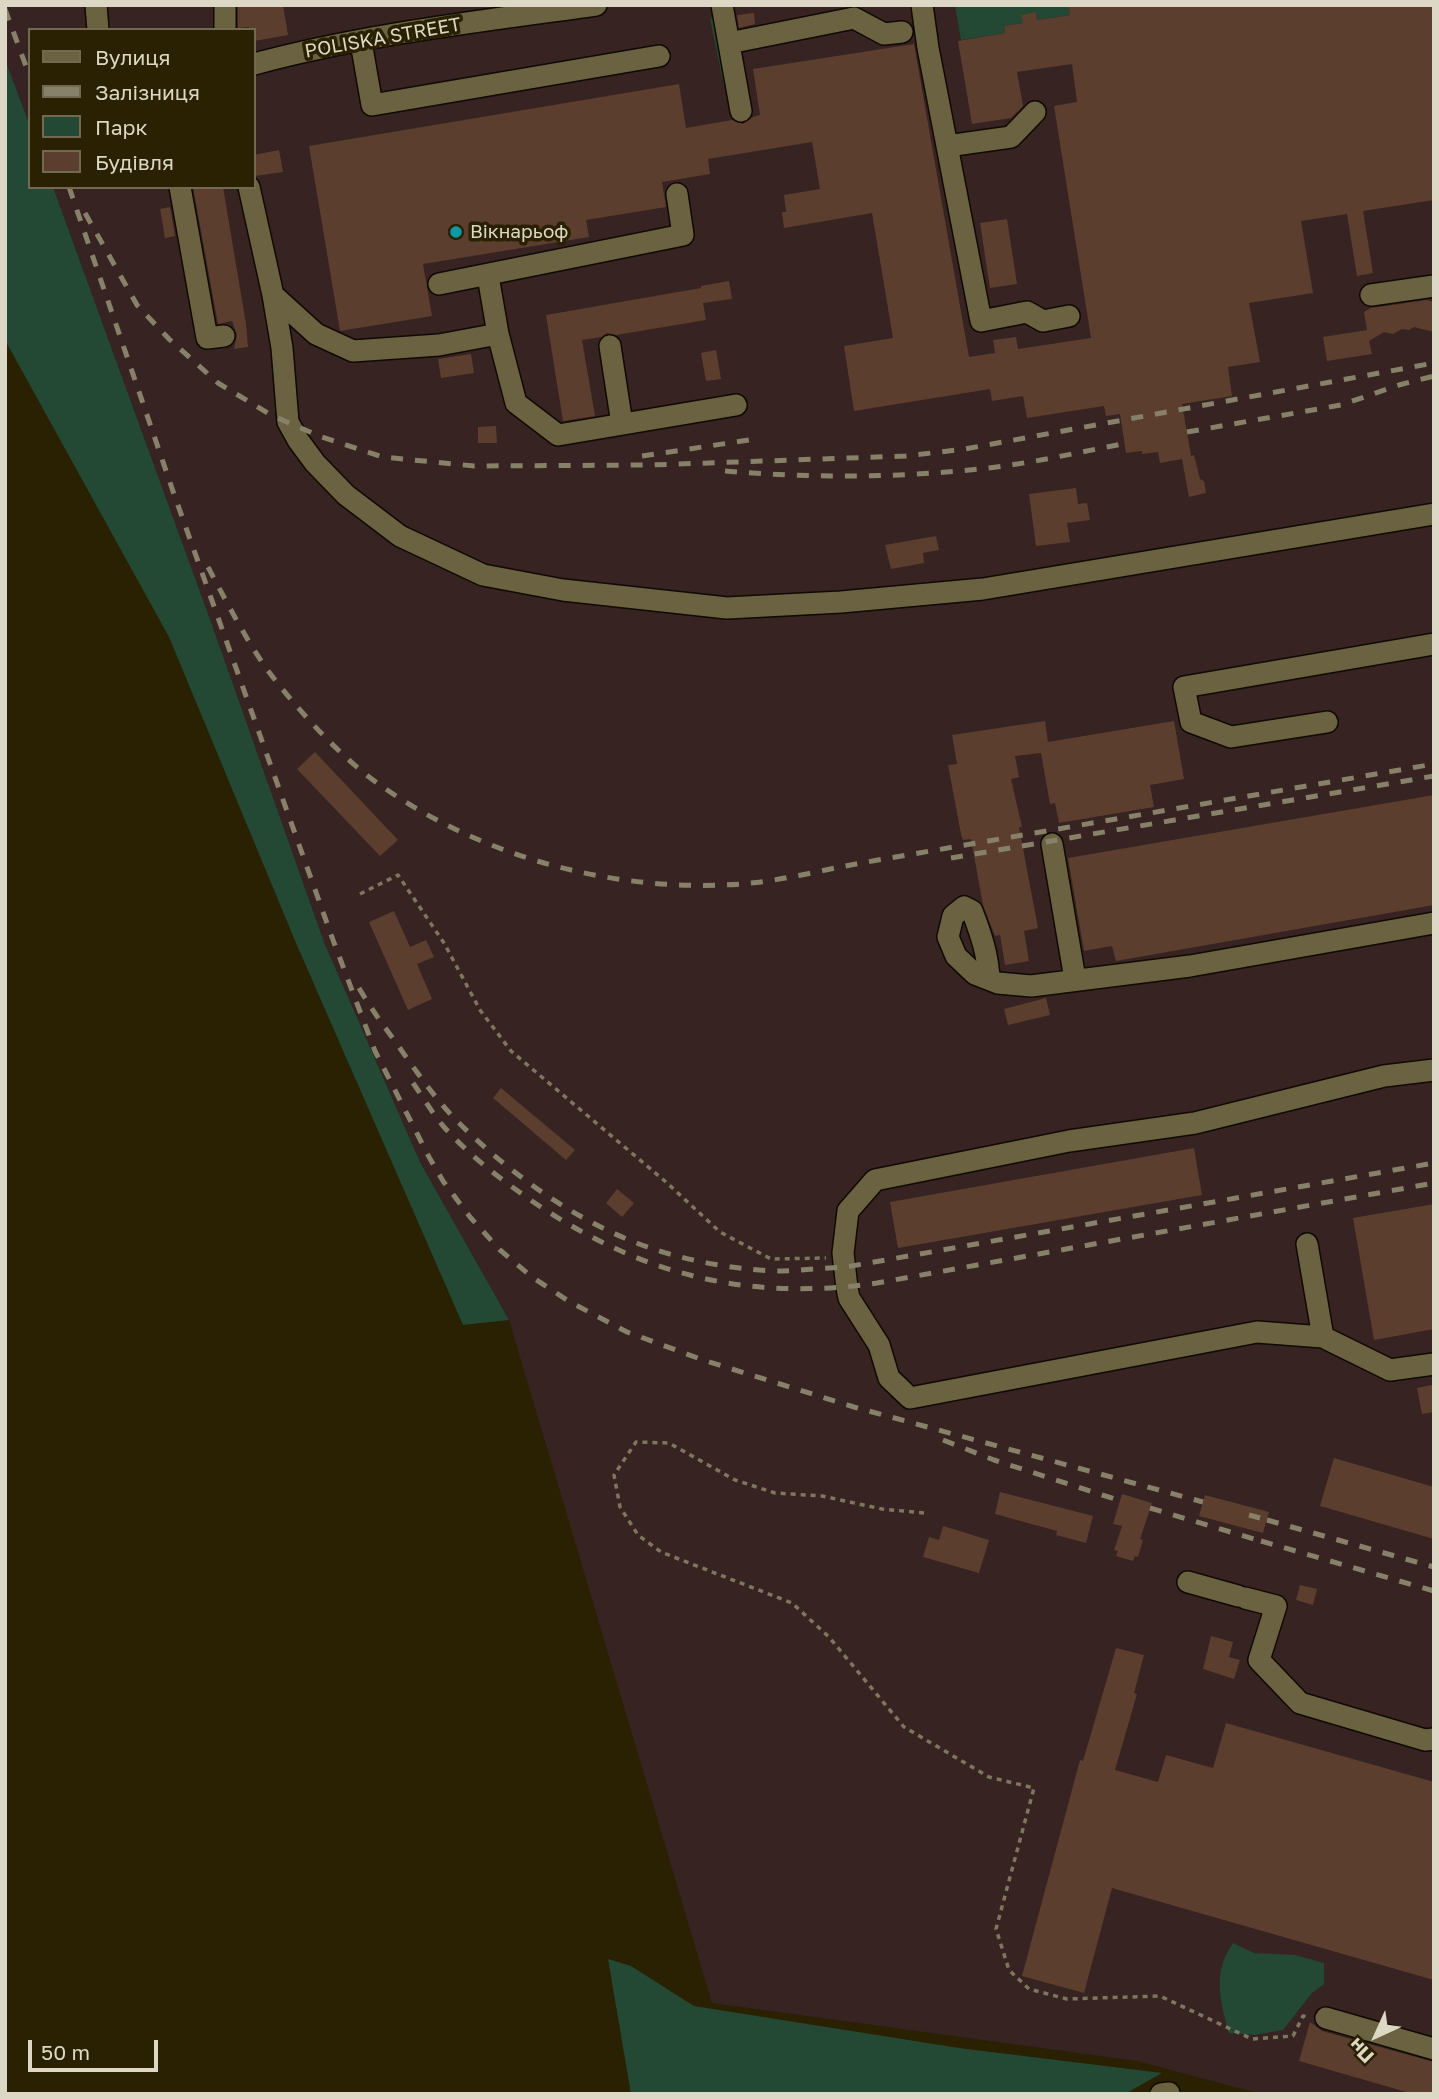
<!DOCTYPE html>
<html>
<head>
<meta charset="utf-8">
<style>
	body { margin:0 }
	#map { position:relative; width:1439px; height:2099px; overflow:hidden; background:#292101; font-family:"Golos Text",sans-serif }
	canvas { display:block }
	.frame { position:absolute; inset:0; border:7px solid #ddd8c6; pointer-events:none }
	.legend { position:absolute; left:28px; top:28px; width:228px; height:161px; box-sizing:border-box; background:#292101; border:2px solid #716a50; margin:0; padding:9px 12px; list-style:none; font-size:21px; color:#ddd8c6 }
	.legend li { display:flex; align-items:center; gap:14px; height:35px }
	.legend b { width:35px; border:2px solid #716a50 }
	.north { position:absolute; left:1341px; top:2001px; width:70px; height:70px; -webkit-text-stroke:5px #292101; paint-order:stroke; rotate:225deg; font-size:19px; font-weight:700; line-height:28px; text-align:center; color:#ddd8c6 }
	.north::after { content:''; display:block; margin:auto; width:24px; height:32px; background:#ddd8c6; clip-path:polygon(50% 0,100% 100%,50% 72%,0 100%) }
	.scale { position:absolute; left:28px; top:2040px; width:130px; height:32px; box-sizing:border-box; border:4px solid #ddd8c6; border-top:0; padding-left:9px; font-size:21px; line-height:24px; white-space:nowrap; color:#ddd8c6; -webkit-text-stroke:5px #292101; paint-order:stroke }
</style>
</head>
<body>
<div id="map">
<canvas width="1439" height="2099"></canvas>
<div class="frame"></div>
<ul class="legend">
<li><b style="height:9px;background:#6b6242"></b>Вулиця</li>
<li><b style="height:9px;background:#888169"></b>Залізниця</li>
<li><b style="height:19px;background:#234834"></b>Парк</li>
<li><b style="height:19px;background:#5c3e2e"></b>Будівля</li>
</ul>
<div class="north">Пн</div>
<div class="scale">50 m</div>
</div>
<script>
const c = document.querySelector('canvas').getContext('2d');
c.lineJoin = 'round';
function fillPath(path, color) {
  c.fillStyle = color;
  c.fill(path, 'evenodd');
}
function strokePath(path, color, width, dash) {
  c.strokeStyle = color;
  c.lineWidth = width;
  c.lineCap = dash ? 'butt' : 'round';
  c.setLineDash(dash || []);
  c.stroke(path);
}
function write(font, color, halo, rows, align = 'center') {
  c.font = font + ' "Golos Text",sans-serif';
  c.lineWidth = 7;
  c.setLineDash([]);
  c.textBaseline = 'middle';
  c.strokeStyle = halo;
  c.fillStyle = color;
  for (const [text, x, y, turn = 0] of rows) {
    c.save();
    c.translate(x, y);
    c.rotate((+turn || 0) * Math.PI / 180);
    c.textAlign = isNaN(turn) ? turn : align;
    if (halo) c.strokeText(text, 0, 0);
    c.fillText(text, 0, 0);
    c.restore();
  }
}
fillPath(new Path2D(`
	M5 5H1434V2094H1261L1137 2061 712 2003 509 1320 420 1162 324 942 211 622 53 187H254V30H30V126L5 59Z`), '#362322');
fillPath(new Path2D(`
	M955 5H1073L1068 6 1070 15 1037 20 1036 13 1022 15 1023 23 1004 26 1005 33 961 40Z
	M718 17 732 84 724 86 710 19Z
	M5 59 30 126V187H53L211 622 324 942 420 1162 509 1320 463 1325 296 943 169 637 5 340Z
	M1233 1943 1254 1953 1295 1955 1324 1963V1984L1312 1993 1283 2030 1255 2035 1229 2033C1220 2001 1212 1972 1233 1943Z
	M608 1959 631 1966 694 2006 959 2048 1162 2073 1125 2094H631Z`), '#234834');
fillPath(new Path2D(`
	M238 5H283L288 35 254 41V30H249V27L238 28Z
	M1068 5H1166V7L1179 5H1434V200L1363 211 1373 273 1357 276 1347 214 1301 221 1313 293 1249 303 1260 362 1228 367 1232 396 1182 404 1191 456 1194 455 1200 479 1204 481 1206 493 1189 497 1182 459 1160 463 1158 452 1142 454V451L1126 453 1120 414 1106 416 1104 406 1027 418 1023 396 992 401 990 389 854 411 844 346 893 338 872 213 784 228 782 212H786L784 195 820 189 812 142 708 159 710 174 662 182 666 207 586 220 589 237 423 264 432 316 340 331 309 146 679 84 686 128 732 120 743 124 753 117 760 115 753 69 914 44 969 357 995 353 993 340 1016 337 1018 349 1091 338 1054 106 1077 102 1072 64 1017 72 1023 106 1011 118 972 124 958 41 1005 33 1004 26 1023 23 1021 15 1036 12 1037 20 1070 15Z
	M754 13 755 24 739 28 737 15Z
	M279 150 283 172 255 176 254 155Z
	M193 187H223L246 324 248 347 234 349 237 335 232 321 218 324Z
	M170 207 175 236 165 238 160 209Z
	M1007 219 1017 284 990 288 980 223Z
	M729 281 732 299 703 303 706 320 616 335 607 333 601 337 582 340 595 416 563 421 546 315 701 288V286Z
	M1427 300 1434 302V332L1414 327 1409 330 1402 329 1393 334 1384 332 1369 341 1372 354 1327 361 1323 337 1367 330 1364 312 1371 308Z
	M716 350 721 379 706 381 701 353Z
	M471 354 474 373 441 378 438 359Z
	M496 426 497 443H478V427Z
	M1076 488 1078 504 1087 503 1090 520 1067 523 1070 542 1036 546 1029 494Z
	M936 536 939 550 923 553 924 563 891 569 885 545Z
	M1045 721 1048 742 1174 721 1184 779 1150 785 1154 807 1059 823 1055 803 1050 804 1041 753 1015 756 1019 777 1011 779 1022 827H1019L1038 928 1024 931 1029 961 1005 965 1000 935 995 936 983 905 971 839 963 840 961 834 948 765 957 764 952 735Z
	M315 752 398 840 380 856 297 769Z
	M1434 795V905L1116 961 1112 946 1084 951 1068 858Z
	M394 911 410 947 426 940 434 957 417 964 432 999 408 1010 369 922Z
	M1046 998 1050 1015 1008 1025 1004 1009Z
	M501 1088 575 1150 566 1160 493 1098Z
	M1194 1148 1202 1195 898 1248 890 1202Z
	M617 1189 634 1203 622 1217 606 1203Z
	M1434 1204V1329L1374 1340 1353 1218Z
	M1432 1385 1434 1412 1422 1414 1417 1388Z
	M1334 1458 1434 1487V1539L1320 1506Z
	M1000 1492 1093 1516 1086 1543 1056 1535 1057 1531 995 1514Z
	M1122 1494 1152 1503 1140 1539 1143 1540 1138 1557 1135 1556 1133 1561 1116 1556 1118 1551 1114 1550 1122 1526 1113 1524Z
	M1205 1495 1269 1512 1263 1533 1199 1516Z
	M943 1526 989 1540 979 1573 923 1557 929 1537 939 1540Z
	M1300 1585 1317 1589 1313 1605 1296 1600Z
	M1211 1636 1233 1642 1229 1657 1240 1660 1234 1679 1203 1669Z
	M1116 1648 1144 1655 1134 1693 1137 1694 1115 1770 1158 1782 1166 1755 1213 1768 1226 1723 1434 1782V1980L1112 1888 1084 1993 1022 1976 1080 1760 1083 1761Z
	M1310 2022 1322 2031 1434 2062V2094H1413L1299 2061Z`), '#5c3e2e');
const minor = new Path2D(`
	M96 5 98 30
	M225 5V30
	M722 5 741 111
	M922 5 928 48 981 321 1027 312 1043 321 1069 316
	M361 42 372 105 659 56
	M729 43 854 18 884 34 902 32
	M254 64C365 34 482 21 596 5
	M947 146 1011 137 1035 112
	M180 187 207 338 224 336
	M249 187 273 295 282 348 288 422 298 440 315 463 346 495 400 536 483 575 563 590 727 608 841 602 983 589 1434 514
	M439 284 683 235 677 194
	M273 295 316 334 353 351 439 345 498 334 488 276
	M1371 295 1434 286
	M498 334 516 403 558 435 736 405
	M610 346 622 424
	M1327 722 1231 737 1191 722 1184 687 1434 644
	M1052 844 1075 979
	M989 979C988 955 981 934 972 911L964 907 953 916 948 937 956 956 975 974 998 983 1031 986 1190 966 1434 923
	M1307 1244 1323 1337 1390 1370 1434 1364
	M1323 1337 1257 1332 910 1398 889 1378 879 1345 849 1298 847 1288 843 1253 848 1211 875 1180 1069 1141 1195 1123 1384 1076 1434 1070
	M1188 1582 1238 1596
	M1245 1598 1276 1606 1259 1660 1300 1703 1425 1740 1434 1739
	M1326 2018 1434 2049
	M1161 2094 1169 2093`);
strokePath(minor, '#100a00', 24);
strokePath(new Path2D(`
	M360 894 398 875 444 943 480 1010 511 1051 666 1182 720 1232 771 1259 826 1258
	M924 1513 882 1509 822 1496 775 1493 735 1480 669 1443 636 1442 614 1475 620 1507 638 1535 661 1552 792 1603 829 1637 904 1727 989 1777 1034 1788 996 1929 1009 1970 1029 1989 1067 1999 1160 1996 1252 2039 1293 2036 1303 2016 1310 2017`), '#7e775e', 3.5, [5, 5]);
strokePath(minor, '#6b6242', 21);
strokePath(new Path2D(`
	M5 9 30 77
	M69 187 175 497 333 940 375 1051 429 1157 443 1181 470 1217 500 1250 532 1277 570 1302 627 1332 703 1360 854 1407 1203 1502
	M85 213 137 305 169 339 218 383 271 415 319 436 383 457 474 466 651 465 906 456 965 449 1434 363
	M1187 432 1341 405 1399 385 1434 376
	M642 456 756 439
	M725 471C810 478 895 478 980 469 1028 464 1075 453 1122 444
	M208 567C226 601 244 636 266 668 295 707 340 757 380 785 483 858 616 893 741 884 781 881 822 870 861 863L1434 764
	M951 858 1434 776
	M359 988C370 1007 382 1024 395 1041 413 1067 431 1093 453 1117 509 1174 580 1225 656 1250 693 1262 744 1271 782 1271 803 1270 825 1268 846 1267L1434 1163
	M413 1083C423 1097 432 1113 444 1127 468 1154 499 1178 529 1199 638 1274 745 1302 877 1283L1434 1183
	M943 1440 994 1460 1121 1501
	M1150 1508 1254 1539
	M1249 1515 1260 1518
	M1267 1520 1434 1567
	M1261 1541 1434 1591`), '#888169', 5, [12, 12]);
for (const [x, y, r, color] of [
	[456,232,7,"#0f9aa8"]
]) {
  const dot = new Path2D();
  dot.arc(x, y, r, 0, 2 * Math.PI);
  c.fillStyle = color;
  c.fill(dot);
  strokePath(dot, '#292101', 2.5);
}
write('19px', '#ddd8c6', '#292101', [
	["POLISKA STREET",383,38,-10]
]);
write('19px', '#ddd8c6', '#292101', [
	["Вікнарьоф",470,232]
], 'left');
</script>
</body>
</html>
